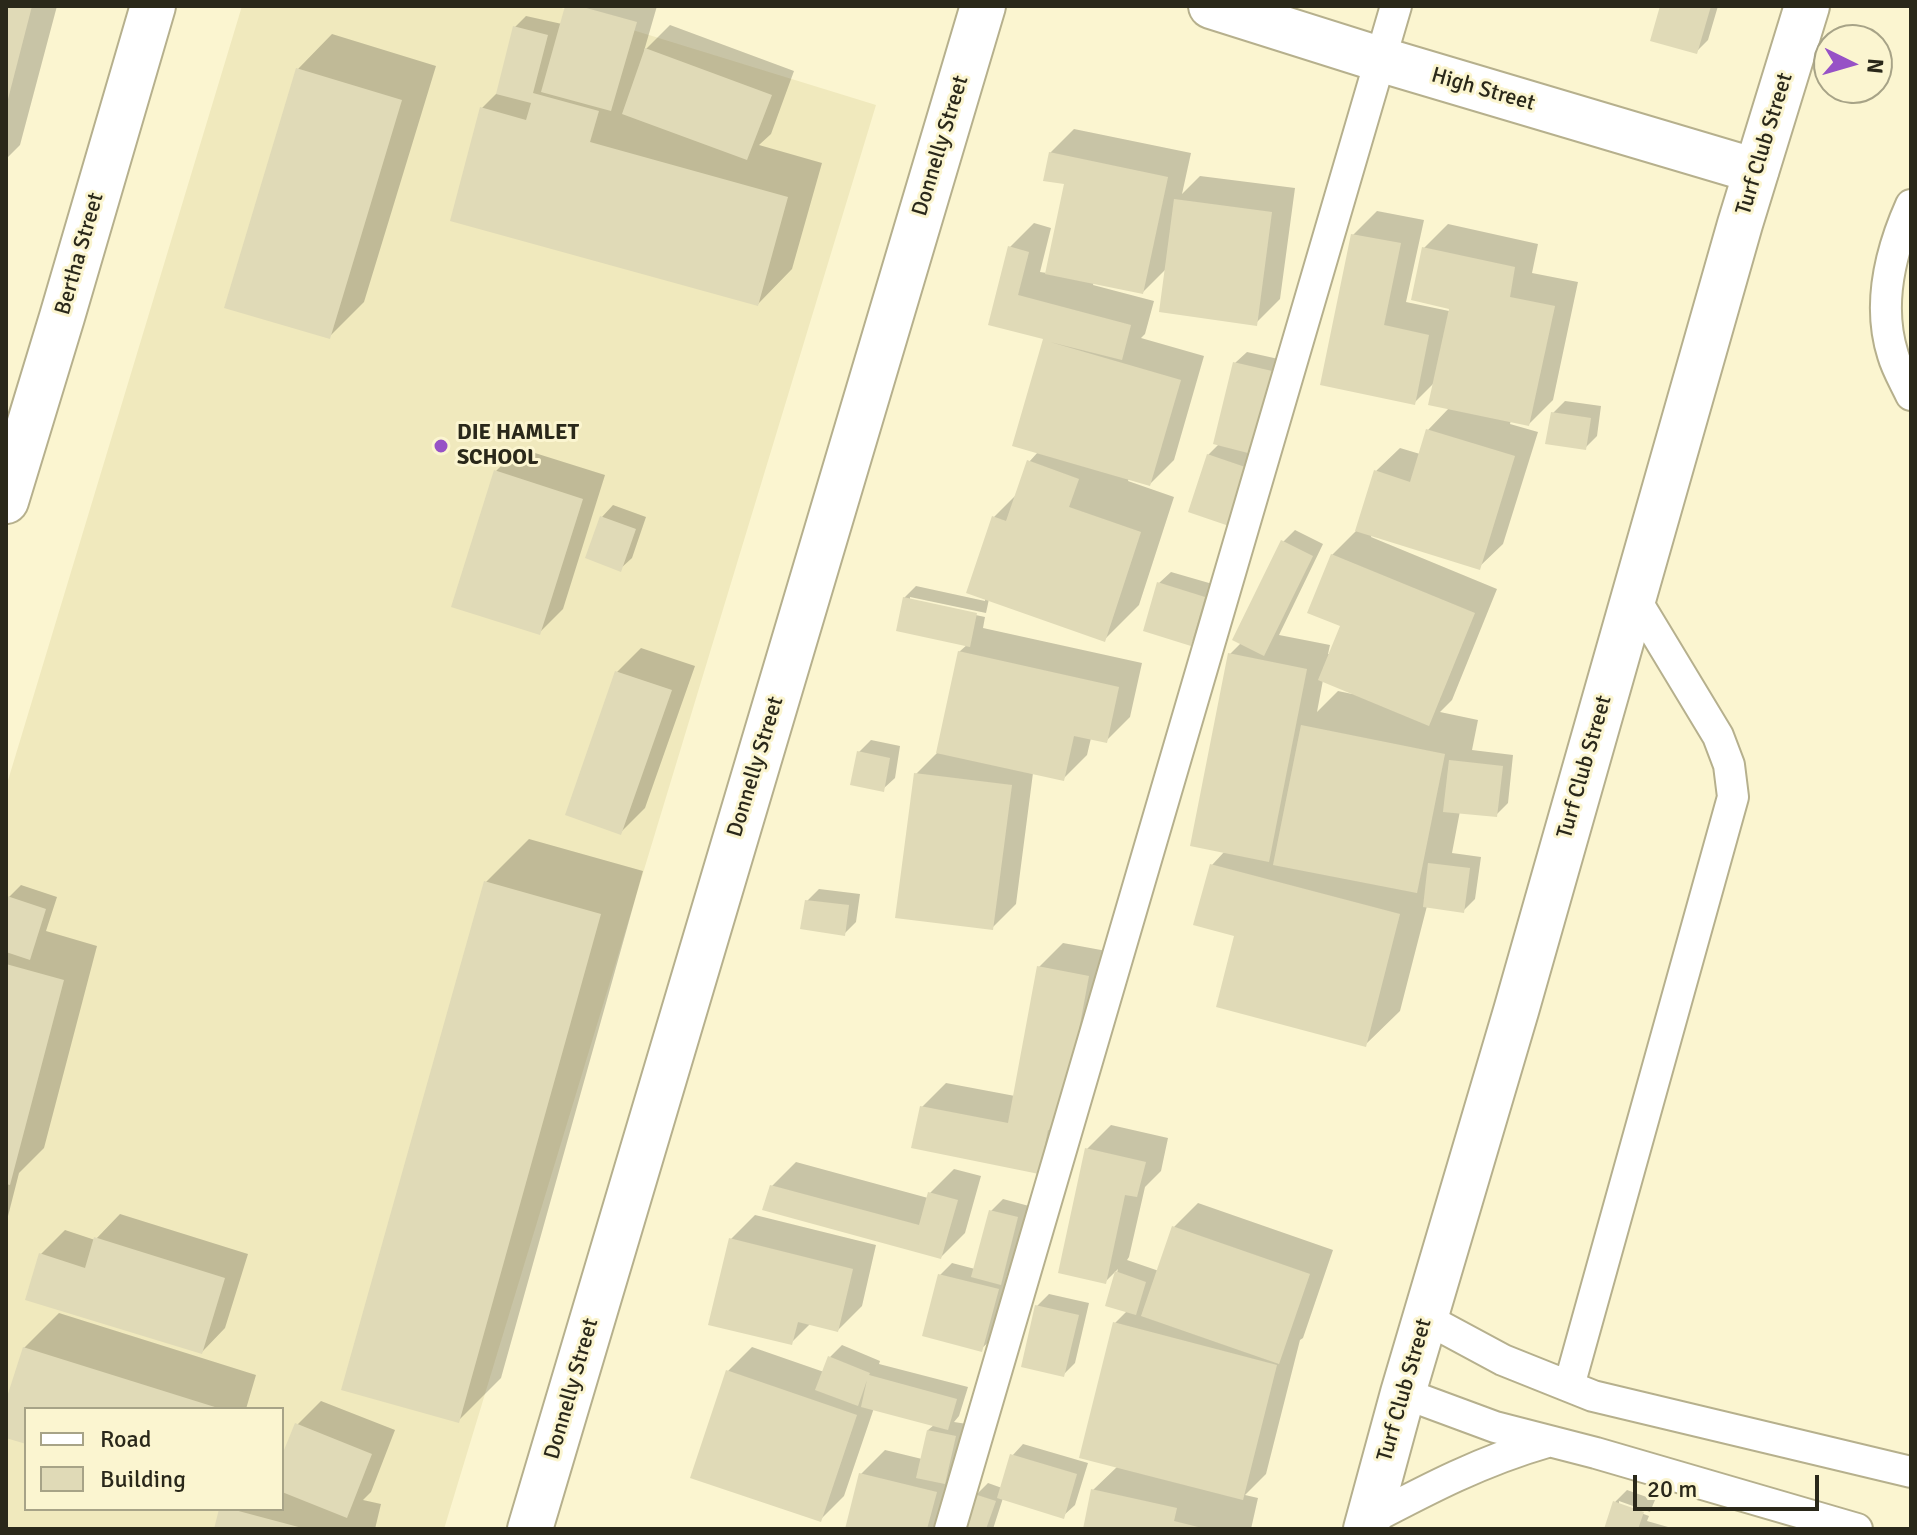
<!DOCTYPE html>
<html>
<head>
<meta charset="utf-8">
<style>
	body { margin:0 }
	#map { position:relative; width:1917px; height:1535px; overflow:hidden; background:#fbf5d0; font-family:Signika,sans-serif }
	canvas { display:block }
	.frame { position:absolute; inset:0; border:8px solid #2a281a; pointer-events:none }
	.legend { position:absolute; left:24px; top:1407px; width:260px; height:104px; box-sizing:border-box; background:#fbf5d0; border:2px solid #a7a387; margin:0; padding:10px 14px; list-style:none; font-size:24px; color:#2a281a }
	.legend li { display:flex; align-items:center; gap:16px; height:40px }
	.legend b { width:40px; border:2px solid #a7a387 }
	.north { position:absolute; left:1813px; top:24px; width:80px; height:80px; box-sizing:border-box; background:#fbf5d0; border:2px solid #a7a387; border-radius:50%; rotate:95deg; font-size:22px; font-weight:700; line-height:32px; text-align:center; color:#2a281a }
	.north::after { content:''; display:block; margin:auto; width:28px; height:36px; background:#9752c6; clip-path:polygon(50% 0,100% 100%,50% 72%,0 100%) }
	.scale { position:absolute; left:1633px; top:1475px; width:186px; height:36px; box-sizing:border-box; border:4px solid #2a281a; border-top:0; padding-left:10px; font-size:24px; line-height:28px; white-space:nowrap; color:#2a281a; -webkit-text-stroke:6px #fbf5d0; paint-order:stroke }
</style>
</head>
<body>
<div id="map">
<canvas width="1917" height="1535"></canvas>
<div class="frame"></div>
<ul class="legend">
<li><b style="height:10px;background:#fff"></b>Road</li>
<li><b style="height:22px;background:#e0dab7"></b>Building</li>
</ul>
<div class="north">N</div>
<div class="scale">20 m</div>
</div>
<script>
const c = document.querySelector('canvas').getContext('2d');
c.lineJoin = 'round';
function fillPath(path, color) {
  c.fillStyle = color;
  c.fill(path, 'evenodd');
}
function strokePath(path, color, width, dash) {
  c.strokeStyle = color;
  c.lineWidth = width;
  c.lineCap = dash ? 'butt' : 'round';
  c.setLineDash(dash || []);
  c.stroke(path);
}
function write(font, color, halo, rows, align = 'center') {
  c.font = font + ' Signika,sans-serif';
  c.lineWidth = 6;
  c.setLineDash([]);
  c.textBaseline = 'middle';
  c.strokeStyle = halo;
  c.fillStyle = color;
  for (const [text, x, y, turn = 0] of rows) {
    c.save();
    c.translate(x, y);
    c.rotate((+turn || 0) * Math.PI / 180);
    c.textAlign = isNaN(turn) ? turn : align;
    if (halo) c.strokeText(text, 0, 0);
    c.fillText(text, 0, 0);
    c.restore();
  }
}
fillPath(new Path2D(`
	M242 6H555L876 105 444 1529H6V787ZM26 1409H282V1509H26Z`), '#f0e9bd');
fillPath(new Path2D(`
	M6 6H57L20 145 6 159Z
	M567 6H657L644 51 670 25 794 71 771 134 759 145 822 163 792 269 758 304 482 108 498 92 515 27 526 16 562 24Z
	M1662 6H1718L1708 40 1696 52Z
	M332 34 436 66 364 302 329 337 298 69Z
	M1074 129 1191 153 1182 194 1200 176 1295 188 1280 299 1256 323 1167 268 1143 292 1094 282 1093 285 1154 301 1145 334 1141 338 1204 356 1174 460 1150 484 1129 478 1128 481 1174 497 1139 605 1104 640 989 599 986 613 910 597V601L985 617 983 628 1142 663 1130 717 1106 741 1091 738 1087 755 1063 779 1033 773 1016 904 992 928 916 774 939 751 959 652 968 644 904 598 916 586 985 601 994 517 1018 493 1029 462 1038 452 1045 338 991 324 1010 247 1034 223 1051 228 1040 272 1047 273 1067 183 1050 153Z
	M1377 211 1424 220 1406 302 1449 311 1450 307 1424 248 1448 224 1538 244 1532 273 1578 282 1553 400 1529 424 1511 420 1510 424 1538 432 1503 544 1479 567 1372 534 1371 537 1497 589 1452 700 1440 712 1478 720 1472 750 1513 755 1508 803 1496 815 1460 811 1452 853 1481 857 1475 899 1463 911 1427 906 1400 1011 1365 1045 1237 935 1212 865 1225 851 1230 654 1242 642 1283 542 1295 530 1323 544 1279 635 1330 645 1328 654H1330L1342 625 1332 555 1356 531 1376 471 1400 448 1420 454 1428 430 1450 407 1435 382 1414 403 1322 383 1353 235ZM1323 680 1353 692 1352 694 1338 691 1317 712Z
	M1247 352 1283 360 1240 511 1208 455 1219 444 1235 363Z
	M1565 401 1601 406 1597 436 1585 448 1553 413Z
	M519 448 605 475 563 609 539 633 495 472Z
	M613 505 646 517 632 558 620 569 602 517Z
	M1171 572 1216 585 1202 632 1190 643 1159 583Z
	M641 648 695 666 645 808 621 832 617 672Z
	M871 740 900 746 895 778 883 789 859 752Z
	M529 839 643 871 501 1378 458 1421 486 882Z
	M21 885 57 897 46 931 97 946 44 1148 19 1173 6 1224V907L9 897Z
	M819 889 860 894 856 922 844 934 807 901Z
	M1063 943 1112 952 1083 1106 1038 1172 922 1107 946 1083 1015 1096 1039 967Z
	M1111 1125 1168 1138 1161 1171 1145 1187 1129 1257 1127 1260 1159 1271 1174 1227 1198 1203 1333 1250 1303 1338 1300 1340 1266 1474 1245 1495 1258 1498 1251 1529H1085L1093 1490 1118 1466 1115 1323 1128 1310 1108 1305 1118 1269 1106 1281 1087 1149Z
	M796 1162 928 1198 930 1193 954 1169 981 1176 965 1233 941 1257 772 1186Z
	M1003 1199 1029 1206 1012 1271 1006 1277 1009 1278 993 1338 981 1349 940 1275 952 1263 975 1269 991 1211Z
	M120 1214 248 1254 225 1328 202 1352 41 1254 65 1230 95 1240Z
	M755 1215 876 1245 862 1306 838 1330 811 1323 791 1343 731 1239Z
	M1049 1294 1089 1303 1075 1363 1063 1375 1037 1306Z
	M59 1313 256 1375 246 1409H26V1442L6 1436V1407L24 1348Z
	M842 1345 880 1361 879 1364 968 1387 959 1416 954 1422 967 1424 944 1529H847L861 1474 885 1450 922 1459 928 1430 934 1425 874 1408 844 1496 820 1520 728 1371 752 1347 824 1372 830 1357Z
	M321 1401 395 1430 371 1492 363 1500 381 1504 375 1529H216L221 1509H282V1460L297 1425Z
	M1023 1444 1088 1463 1075 1505 1063 1516 1003 1498 993 1529H965L976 1495 988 1483 1002 1488 1012 1456Z
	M1627 1490 1655 1500 1650 1512 1619 1501V1505L1649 1516 1647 1521 1675 1529H1606L1615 1502Z`), '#0003');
fillPath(new Path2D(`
	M6 6H32L7 103H6Z
	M565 6H579L637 22 611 111 541 92Z
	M1660 6H1711L1697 54 1650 41Z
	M513 26 548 35 533 93 599 111 590 142 788 197 758 306 450 221 480 107 526 120 531 103 496 94Z
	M645 48 772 95 747 160 622 114Z
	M296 68 402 100 330 339 224 308Z
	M1049 152 1168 177 1143 294 1045 274 1064 184 1043 181Z
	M1174 199 1272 212 1257 326 1159 312Z
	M1351 234 1401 243 1384 325 1429 335 1415 405 1320 385Z
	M1008 246 1029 252 1018 295 1131 325 1122 360 1050 342 1181 380 1150 486 1012 446 1043 339 988 325Z
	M1422 247 1515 267 1510 297 1555 306 1529 426 1428 405 1449 309 1411 300Z
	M1233 362 1272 371 1252 454 1213 444Z
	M1551 412 1591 418 1586 450 1545 444Z
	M1426 429 1515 456 1480 570 1355 531 1374 470 1410 482Z
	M1207 454 1248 468 1229 526 1188 512Z
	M1027 460 1079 479 1069 507 1141 532 1105 642 966 593 992 516 1006 521Z
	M494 470 583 499 540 635 451 607Z
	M600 516 636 529 621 572 585 558Z
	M1281 540 1313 556 1264 656 1232 640Z
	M1331 554 1475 613 1429 726 1318 680 1340 626 1307 613Z
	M1157 582 1205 597 1191 646 1143 631Z
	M903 597 977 613 970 647 896 631Z
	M958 651 1119 687 1107 743 1074 736 1064 781 936 753Z
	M1228 653 1307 669 1269 862 1190 846Z
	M615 671 672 690 621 835 565 815Z
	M1301 725 1445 754 1417 893 1273 865Z
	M857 751 890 758 884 792 850 785Z
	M1449 760 1503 766 1497 817 1443 812Z
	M914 773 1012 785 993 930 895 918Z
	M1428 863 1470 868 1464 913 1423 907Z
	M1210 864 1400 914 1366 1047 1216 1007 1234 936 1193 925Z
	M484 881 601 914 459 1423 341 1390Z
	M7 896 46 909 30 960 6 952Z
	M805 900 849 905 845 936 800 929Z
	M6 964 64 980 10 1185 6 1184Z
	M1037 966 1089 976 1060 1132 1048 1130 1039 1174 911 1148 920 1106 1008 1123Z
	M1085 1148 1146 1162 1137 1197 1125 1195 1106 1284 1058 1273Z
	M770 1185 919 1225 928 1192 958 1200 941 1259 762 1210Z
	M989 1210 1018 1217 1001 1285 971 1277Z
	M1172 1226 1310 1274 1279 1364 1141 1316Z
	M94 1237 225 1278 202 1354 25 1300 39 1253 85 1268Z
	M729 1238 853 1269 838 1332 798 1322 792 1345 708 1325Z
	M1115 1271 1146 1282 1136 1315 1105 1306Z
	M938 1274 999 1289 982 1352 922 1336Z
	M1035 1305 1079 1315 1064 1377 1021 1367Z
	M1113 1322 1277 1365 1243 1500 1079 1458Z
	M23 1347 218 1408V1409H26V1444L6 1438V1400Z
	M828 1356 870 1373 869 1375 957 1399 948 1430 861 1407 867 1380 858 1406 815 1390Z
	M726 1370 857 1415 821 1522 690 1478Z
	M295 1423 372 1454 347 1518 282 1492V1455Z
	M927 1430 956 1436 945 1484 916 1478Z
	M1010 1454 1077 1474 1064 1519 997 1498Z
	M859 1473 937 1492 927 1529H845Z
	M1091 1489 1177 1508 1174 1521 1206 1529H1083Z
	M974 1494 996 1501 986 1529H963Z
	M1613 1501 1644 1512 1638 1529H1604Z
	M219 1509H231L306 1529H214Z`), '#e0dab7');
const lane = new Path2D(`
	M1911 205C1890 252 1877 305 1893 355 1897 369 1905 382 1911 395
	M1425 1318 1503 1360 1593 1396 1911 1472
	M1569 1386 1733 797 1729 765 1718 736 1634 597
	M1403 1393 1495 1427 1596 1453 1857 1529
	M1369 1520C1428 1489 1481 1461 1547 1442
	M950 1529 1396 6`);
const street = new Path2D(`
	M1211 6 1379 59 1756 171
	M6 501 62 317 153 6
	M530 1529 983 6`);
const secondary = new Path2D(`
	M1366 1529 1403 1393 1516 1011 1740 224 1807 6`);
strokePath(lane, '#b6b08d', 34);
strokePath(street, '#b6b08d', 48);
strokePath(secondary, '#b6b08d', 48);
strokePath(lane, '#fff', 30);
strokePath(street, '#fff', 44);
strokePath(secondary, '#fff', 44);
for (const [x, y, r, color] of [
	[441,446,8,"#9752c6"]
]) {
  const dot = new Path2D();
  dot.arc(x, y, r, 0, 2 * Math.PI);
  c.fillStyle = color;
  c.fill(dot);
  strokePath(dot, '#fbf5d0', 3);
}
write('22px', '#2a281a', '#fbf5d0', [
	["High Street",1483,90,16],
	["Turf Club Street",1765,144,-73],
	["Donnelly Street",941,146,-73],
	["Bertha Street",80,254,-74],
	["Donnelly Street",756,767,-73],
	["Turf Club Street",1585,767,-74],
	["Donnelly Street",572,1389,-74],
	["Turf Club Street",1405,1390,-74]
]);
write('bold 22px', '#2a281a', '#fbf5d0', [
	["DIE HAMLET",457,433],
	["SCHOOL",457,458]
], 'left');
</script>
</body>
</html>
